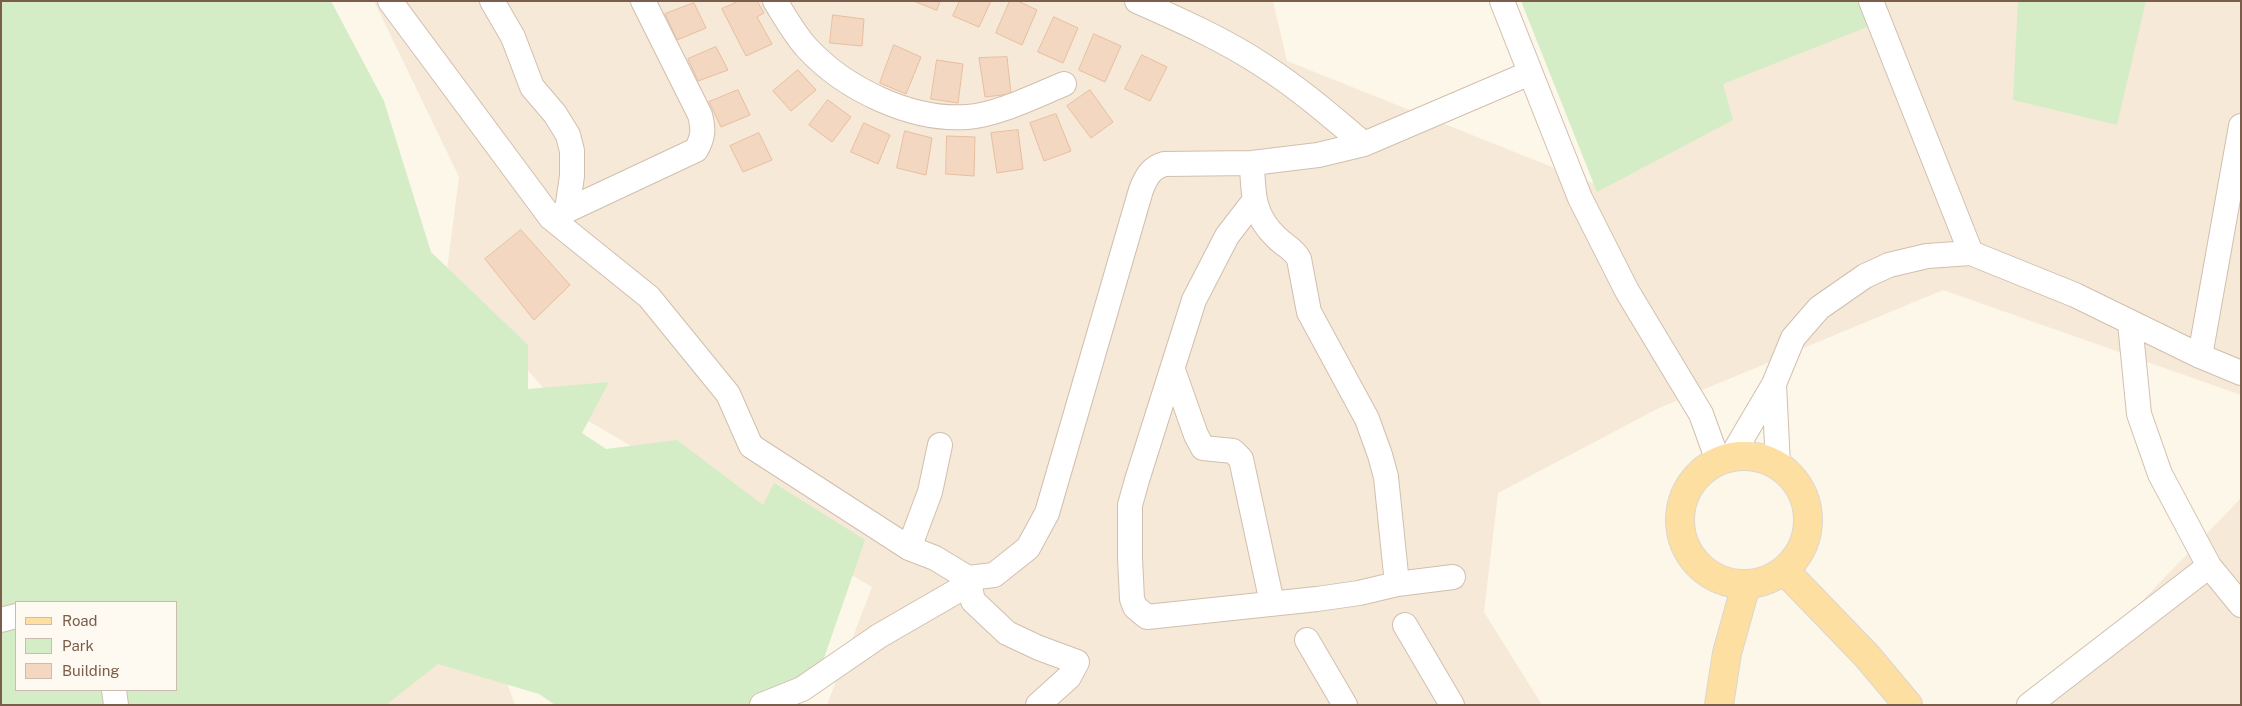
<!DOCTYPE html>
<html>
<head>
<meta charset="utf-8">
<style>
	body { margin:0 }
	#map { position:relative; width:2242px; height:706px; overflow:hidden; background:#fdf7ea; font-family:"Public Sans",sans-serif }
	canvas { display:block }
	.frame { position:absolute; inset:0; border:2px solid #7a5e4b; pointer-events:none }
	.legend { position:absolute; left:15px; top:601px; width:162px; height:90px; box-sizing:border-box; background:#fffaf1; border:1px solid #cabcaf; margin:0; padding:6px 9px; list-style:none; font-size:15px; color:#7a5e4b }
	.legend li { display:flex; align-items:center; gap:10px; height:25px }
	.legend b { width:25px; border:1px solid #cabcaf }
</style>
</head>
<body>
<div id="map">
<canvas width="2242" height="706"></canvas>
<div class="frame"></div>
<ul class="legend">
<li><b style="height:6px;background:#fddfa1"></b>Road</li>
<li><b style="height:14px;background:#d4edc7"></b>Park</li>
<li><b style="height:14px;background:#f4d7c0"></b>Building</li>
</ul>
</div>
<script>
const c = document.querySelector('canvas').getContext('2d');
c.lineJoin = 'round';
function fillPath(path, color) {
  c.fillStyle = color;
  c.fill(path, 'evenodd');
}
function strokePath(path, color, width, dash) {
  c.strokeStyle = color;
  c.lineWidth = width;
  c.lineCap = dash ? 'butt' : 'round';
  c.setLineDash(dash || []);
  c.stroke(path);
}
fillPath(new Path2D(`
	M374 1H1273L1287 61 1592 183 1809 1H2241V395L1943 290 1659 408 1498 493 1484 612 1542 705H827L872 587 556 402 446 278 459 177Z
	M2241 498V705H2042Z
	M377 605 498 658 515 705H331Z`), '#f6e9d8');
fillPath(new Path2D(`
	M1 1H331L384 101 431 252 528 345V389L609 382 582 433 606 449 677 440 763 505 774 483 865 540 823 661 770 701 750 705H555L539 694 438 664 386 705H1ZM16 602H176V690H16Z
	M1521 1H1860L1867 27 1723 84 1733 120 1597 192Z
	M2018 1H2146L2117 125 2013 100Z`), '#d4edc7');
const building = new Path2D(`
	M739 1H757L764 13 757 17 772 44 746 56 722 9Z
	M914 1H940L937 10Z
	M960 1H991L979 27 953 16Z
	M1010 1H1018L1037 10 1022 45 996 33Z
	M694 3 706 28 677 40 665 14Z
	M833 15 864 19 862 46 830 43Z
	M1054 17 1078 28 1063 63 1038 52Z
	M1094 34 1121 46 1105 82 1079 70Z
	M894 45 921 57 906 94 880 83Z
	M716 47 728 70 698 81 688 59Z
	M1142 55 1167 67 1150 101 1125 89Z
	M1007 57 1011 94 985 97 979 58Z
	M937 60 963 64 958 103 931 99Z
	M798 70 816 90 791 111 773 91Z
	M738 90 750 115 721 127 709 102Z
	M1090 90 1113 122 1091 138 1067 106Z
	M828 100 851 117 832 142 809 125Z
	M1056 114 1071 151 1044 161 1030 123Z
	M864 123 890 135 878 164 851 152Z
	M1018 130 1023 169 997 173 991 133Z
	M905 131 932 138 926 175 897 168Z
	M759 133 772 160 743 172 730 146Z
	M947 136 975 137 974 176 946 174Z
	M521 230 570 285 534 320 485 259Z`);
fillPath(building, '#f4d7c0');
strokePath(building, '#e8bea0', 1);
const minor = new Path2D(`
	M390 1 551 218 649 297 728 394 751 446 909 548 935 558 968 578 994 575 1028 548 1047 513 1141 190C1146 177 1151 168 1164 164L1252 163 1318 155 1364 144 1530 73
	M492 1 513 37 532 87 555 114 568 135 572 151V176L567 210
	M775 1C785 17 795 35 807 48 845 89 911 121 967 117 997 115 1035 96 1064 84
	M1137 1C1180 20 1225 40 1264 66 1300 89 1332 117 1364 144
	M1502 1 1580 198 1627 291 1701 414 1718 461
	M1871 1 1971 253
	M1252 163C1253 194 1253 216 1277 238 1285 246 1294 249 1299 259L1309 312 1367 419 1380 455 1386 477 1397 584
	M1254 201 1227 236 1194 300 1137 480 1130 505V558L1132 599 1135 607 1147 617 1317 599 1359 593 1397 584 1453 577
	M551 218 696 150C703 138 704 129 700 115L643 1
	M2130 323 2139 414 2160 474 2209 566 2241 605
	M2200 356 2241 126
	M1173 370 1196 435 1203 448 1233 451 1241 459 1272 603
	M1774 384 1778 465
	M1731 457 1774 384 1793 338 1819 308 1865 276 1889 265 1927 256 1971 253 2075 295 2200 356 2241 373
	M909 548 930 492 940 445
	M968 578 973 601 1007 633 1039 648 1077 662 1069 677 1038 705
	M1 620 16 616
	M1405 625 1452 705
	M1307 640 1345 705
	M114 690 116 705
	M762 705 802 689 879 636 969 584
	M2029 705 2209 566`);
const major = new Path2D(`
	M1680 520a64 64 0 1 1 128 0a64 64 0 1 1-128 0Z
	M1785 571 1867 656 1908 705
	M1719 705 1727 653 1746 585`);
strokePath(minor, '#d1bfae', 26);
strokePath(major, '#dcd5d0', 30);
strokePath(minor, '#fff', 24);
strokePath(major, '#fddfa1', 28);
</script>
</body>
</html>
